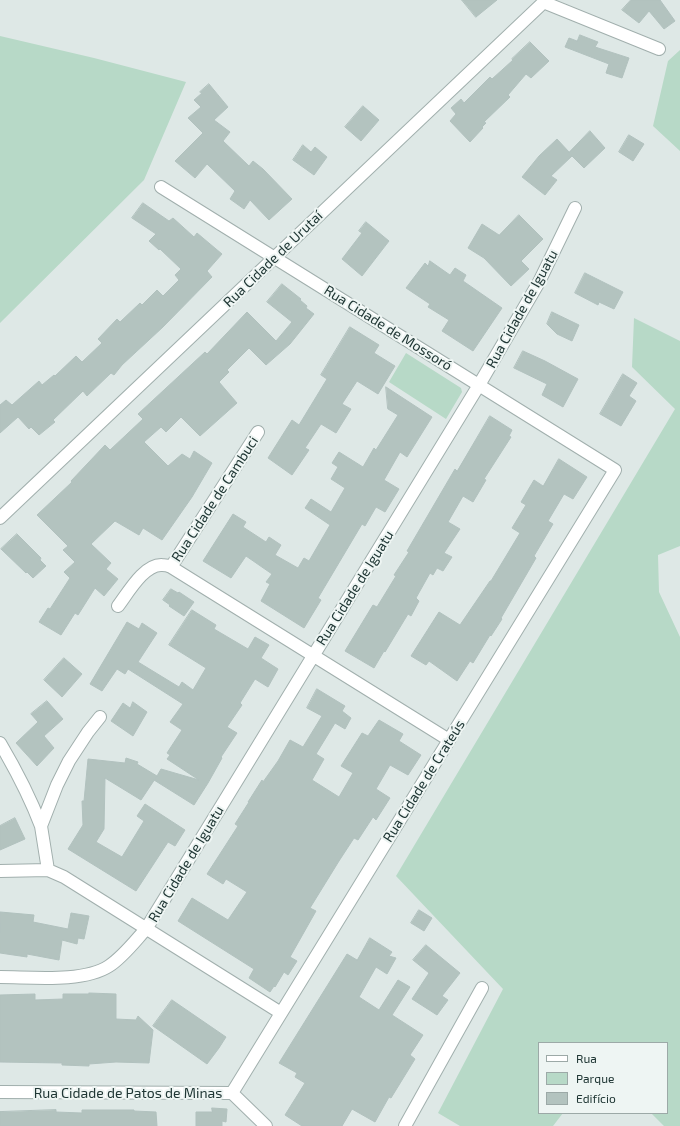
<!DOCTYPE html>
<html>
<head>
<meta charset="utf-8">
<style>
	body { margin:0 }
	#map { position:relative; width:680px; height:1126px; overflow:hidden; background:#dee8e6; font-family:"Exo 2",sans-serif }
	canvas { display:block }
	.legend { position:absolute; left:538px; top:1042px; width:130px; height:72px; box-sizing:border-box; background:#eef5f3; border:1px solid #9ca9a7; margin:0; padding:5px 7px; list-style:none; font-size:12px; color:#203735 }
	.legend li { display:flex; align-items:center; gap:8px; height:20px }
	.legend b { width:20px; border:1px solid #9ca9a7 }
</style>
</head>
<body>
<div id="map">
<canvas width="680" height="1126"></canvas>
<ul class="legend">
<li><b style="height:5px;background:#fff"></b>Rua</li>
<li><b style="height:11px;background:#b7d9c7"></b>Parque</li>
<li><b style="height:11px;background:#b3c3bf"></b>Edifício</li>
</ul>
</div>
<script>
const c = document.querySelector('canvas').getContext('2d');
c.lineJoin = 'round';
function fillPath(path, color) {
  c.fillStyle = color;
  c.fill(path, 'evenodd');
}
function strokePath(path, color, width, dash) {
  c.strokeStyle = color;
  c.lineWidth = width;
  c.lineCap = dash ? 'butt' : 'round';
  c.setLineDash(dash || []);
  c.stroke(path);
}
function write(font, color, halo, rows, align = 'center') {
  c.font = font + ' "Exo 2",sans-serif';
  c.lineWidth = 4;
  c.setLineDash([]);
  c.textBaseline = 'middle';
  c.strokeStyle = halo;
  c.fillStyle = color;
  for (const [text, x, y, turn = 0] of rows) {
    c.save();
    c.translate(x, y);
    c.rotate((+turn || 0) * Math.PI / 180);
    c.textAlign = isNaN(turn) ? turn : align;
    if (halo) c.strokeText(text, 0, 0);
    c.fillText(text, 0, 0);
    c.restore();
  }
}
fillPath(new Path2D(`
	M0 36 94 58 186 82 144 180 0 323Z
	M680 50V151L653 126 668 61Z
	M634 318 680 341V546L658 555 659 592 680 637V1126H664L651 1113H667V1043H539V1113H563L553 1126H460L438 1113 503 989 396 876 675 409 632 367Z
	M406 353 461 388 462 392 446 419 389 382Z`), '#b7d9c7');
const building = new Path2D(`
	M462 0H497L476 17Z
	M631 0H660L675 21 664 29 649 11 639 23 622 10Z
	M580 35 598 42 595 47 629 58 622 78 606 73 609 64 565 47 569 38 577 41Z
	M530 42 549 61 531 78 526 74 508 95 510 97 484 122 486 123 482 127 483 128 470 142 450 121 456 114 451 108 461 99 464 103 490 77 492 79 513 60 512 59Z
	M209 84 228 107 214 120 230 132 223 141 249 166 253 161 263 169 292 199 269 220 250 200 244 209 230 199 235 191 207 164 195 178 175 161 203 133 188 118 201 107 194 100 202 93 200 92Z
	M363 106 379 120 361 141 345 127Z
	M590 131 605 148 584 168 572 156 551 176 557 180 545 195 522 177 539 156 557 139 569 152Z
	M629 135 644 144 633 161 619 152Z
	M303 145 311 152 315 147 327 157 314 175 293 160Z
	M143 203 169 221 173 218 194 237 197 233 222 254 207 271 212 277 163 327 122 365 114 375 111 373 87 396 83 391 53 420 55 422 39 435 31 427 29 429 18 417 0 433V405L6 400 12 405 39 381 42 385 54 375 55 376 76 356 82 362 102 343 98 339 117 319 120 322 140 303 142 305 157 290 163 296 179 280 175 275 181 269 160 249 159 250 149 241 156 234 132 218Z
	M519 215 543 239 521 261 529 269 511 286 484 258 468 248 482 224 499 235Z
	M366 222 389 241 362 276 342 259 362 233 359 231Z
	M430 261 450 275 455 268 466 275 463 281 502 308 473 351 442 331 449 320 428 307 430 304 406 288 425 263 428 266Z
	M585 273 623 292 614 309 599 302 598 305 575 293Z
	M282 284 301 299 300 300 307 306 306 308 314 314 290 344 266 365 249 348 227 370 229 372 219 382 237 403 200 436 181 417 166 432 161 427 144 442 168 466 182 454 190 459 194 451 212 463 192 497 162 540 143 528 139 535 115 521 91 544 111 563 106 569 118 579 104 596 95 588 78 615 75 613 61 635 39 622 48 608 50 609 70 578 64 572 75 562 63 550 68 546 37 515 72 482 71 481 105 445 110 450 143 419 138 414 205 352 207 354 247 312 276 341 292 322 267 302Z
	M552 312 579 325 572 341 557 334 547 324Z
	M350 327 379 345 374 353 395 366 378 394 357 381 342 404 351 409 336 433 321 424 305 448 309 450 292 475 268 458 292 420 299 425 327 379 321 375Z
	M523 351 545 361 578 379 563 407 542 395 547 384 514 368Z
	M623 374 637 383 629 396 636 401 621 426 600 414Z
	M386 387 432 417 407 457 400 452 384 480 399 489 385 512 376 507 365 526 362 524 318 598 321 600 304 628 261 601 270 584 266 582 272 574 246 556 231 578 203 561 233 514 246 522 243 527 266 542 269 537 281 545 275 555 298 568 304 558 309 561 330 525 305 508 311 499 331 512 345 488 331 479 338 467 332 463 339 452 363 467 374 448 376 450 398 415 388 409Z
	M490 416 512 430 509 436 511 437 484 479 486 480 473 502 463 496 448 522 460 529 444 553 452 557 443 571 437 568 433 575 430 573 416 598 419 601 411 616 408 614 385 652 384 651 374 668 345 651 373 605 377 607 396 576 394 575 409 552 407 551 455 469 457 471Z
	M559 459 587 477 573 499 564 494 548 521 553 524 534 556 536 558 501 618 502 619 491 636 490 635 473 663 470 661 457 681 429 661 426 665 411 656 439 612 460 625 490 581H491L520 533 512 528 526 505 521 502 534 480 543 486Z
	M17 534 41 558 40 560 46 566 33 578 27 572 26 573 1 549Z
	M171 589 178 593 179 592 194 602 184 616 169 606 170 605 163 600Z
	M192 610 216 625 214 629 248 649 255 637 269 645 261 658 278 669 268 687 255 679 240 703 242 705 227 727 237 733 221 757 222 758 208 783 194 805 154 780 157 776 141 800 105 778 104 829 96 842 122 857 144 821 137 816 145 804 185 830 175 846 168 842 136 891 68 849 83 825 82 801H84L88 759 125 763 126 758 138 762 137 764 157 776 161 769 199 780 167 759 170 755 167 753 182 730 170 722 183 704 128 669 125 674 117 669 102 691 90 684 127 622 139 629 142 623 157 633 138 662 179 687 182 682 193 690 206 668 169 645Z
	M64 658 82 674 62 697 44 680Z
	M317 689 345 706 342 711 351 718 345 729 335 723 316 754 324 759 312 780 339 797 353 773 341 766 362 733 368 736 379 720 403 734 399 741 421 755 408 775 390 765 376 789 390 798 376 820 373 817 358 840 354 838 339 861 310 908 316 911 290 957 297 961 288 975 284 972 275 987 274 986 270 992 249 978 254 969 178 921 192 898 228 920 247 892 226 879 223 884 207 874 238 826 235 824 249 802H248L262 780 263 782 278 761 290 740 303 747 322 716 307 708Z
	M47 701 63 719 44 736 54 748 37 766 16 743 38 722 31 714Z
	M133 702 147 712 133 736 111 721 123 703 130 708Z
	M15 818 25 839 0 850V826Z
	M419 910 432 918 424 931 411 923Z
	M0 912 34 915 33 922 68 929 71 913 89 916 84 939 78 938 77 944 62 940 59 960 27 954V957L0 953Z
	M370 938 392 952 389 956 396 958 387 974 376 967 359 997 379 1010 398 980 410 987 392 1015 423 1035 410 1055 415 1059 391 1098 389 1097 375 1122 352 1109 342 1126H302L285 1115 305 1083 295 1077 297 1073 279 1063 347 954 357 960Z
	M426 945 460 973 442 996 448 1000 437 1015 412 999 429 973 413 960Z
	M89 993 116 994V1019L136 1020 138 1016 153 1030 149 1063 116 1062 89 1064V1066L62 1065V1063L0 1062V995L35 994V1000L63 999V994H89Z
	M172 1000 226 1037 219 1048 207 1064 153 1026Z
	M212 1108 227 1109 226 1122 222 1121V1126H196V1112H212Z
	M56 1110V1112L82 1113V1110H134V1111L156 1112 157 1126H0V1112Z`);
fillPath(building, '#b3c3bf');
strokePath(building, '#b1c1be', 1);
const minor = new Path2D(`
	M543 2 659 49
	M161 187 615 470 232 1093
	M0 518 546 0
	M171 567 258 432
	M118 606C128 593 144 564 162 565 165 565 169 566 171 567L449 740
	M0 743C16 770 30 797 41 826
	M48 870 41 826 57 785 69 761 88 732 100 717
	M0 871 48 870 64 877 281 1013
	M0 977C31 977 83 983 109 966 123 957 135 941 146 929L479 385 539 282 575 208
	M0 1092 232 1093 266 1126
	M405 1126 482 988`);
strokePath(minor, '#a1afad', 14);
strokePath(minor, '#fff', 12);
write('14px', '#203735', '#eef5f3', [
	["Rua Cidade de Urutaí",273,259,-44],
	["Rua Cidade de Iguatu",522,309,-61],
	["Rua Cidade de Mossoró",388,328,32],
	["Rua Cidade de Cambuci",215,499,-57],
	["Rua Cidade de Iguatu",355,588,-58],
	["Rua Cidade de Crateús",424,781,-58],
	["Rua Cidade de Iguatu",186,864,-59],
	["Rua Cidade de Patos de Minas",128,1093]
]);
</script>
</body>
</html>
